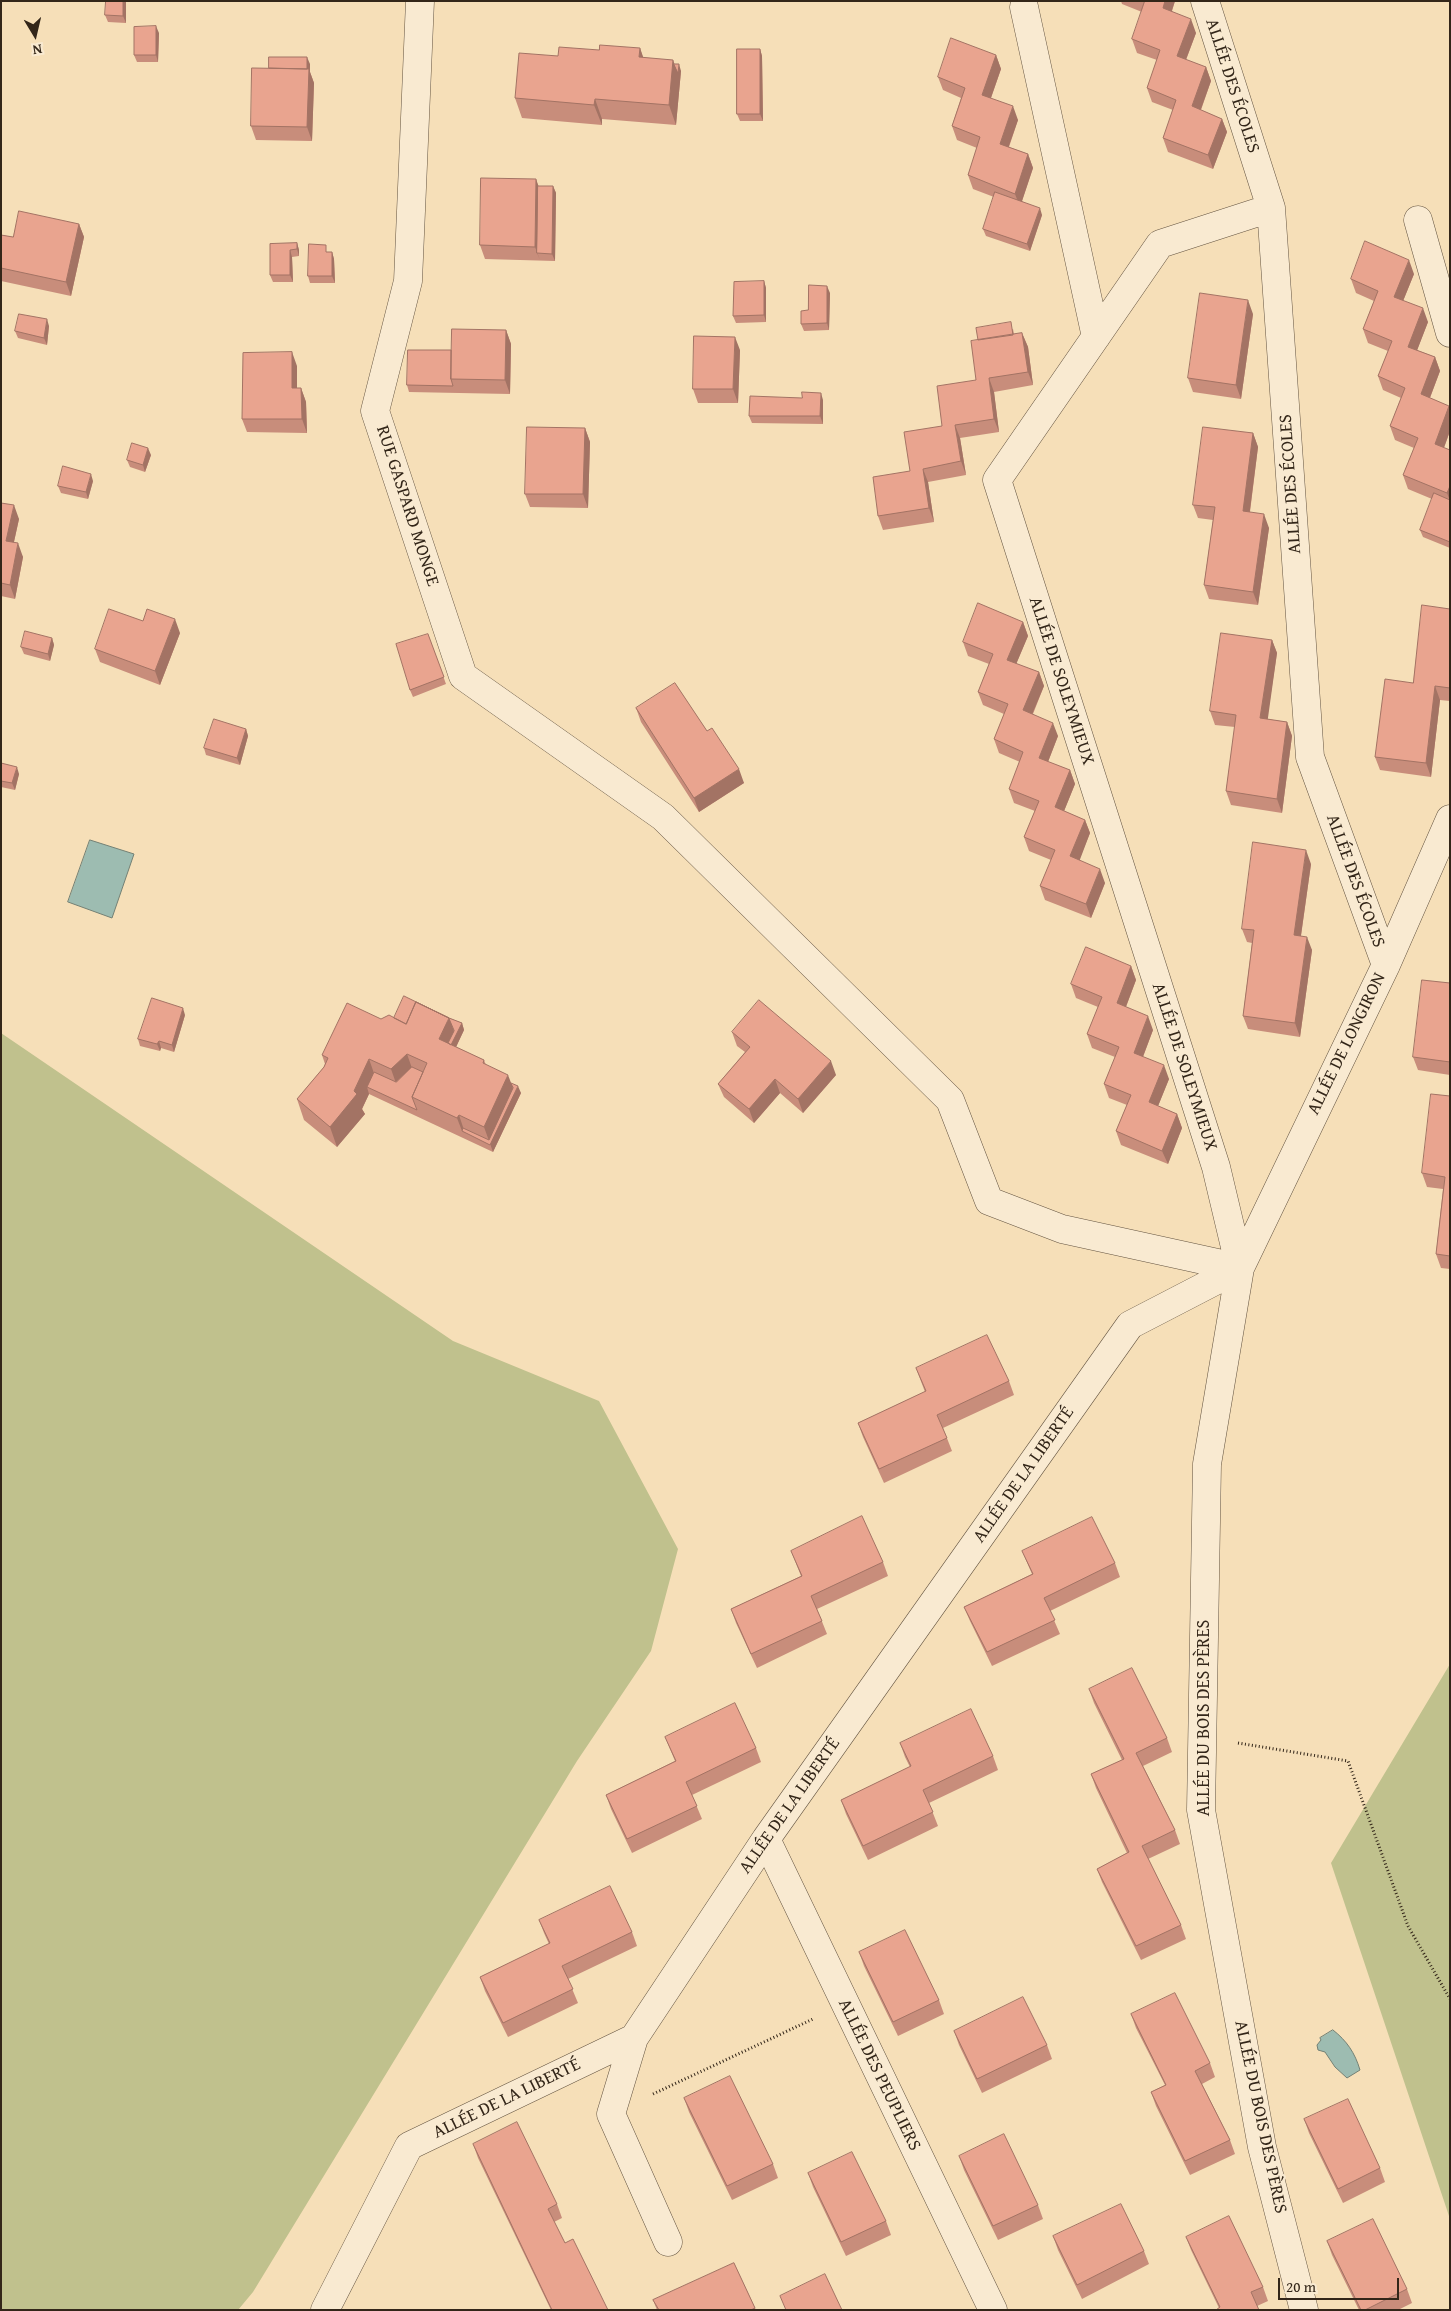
<!DOCTYPE html>
<html>
<head>
<meta charset="utf-8">
<style>
	body { margin:0 }
	#map { position:relative; width:1451px; height:2311px; overflow:hidden; background:#f6dfb8; font-family:"Gentium Book Plus",serif }
	canvas { display:block }
	.frame { position:absolute; inset:0; border:2px solid #332619; pointer-events:none }
	.north { position:absolute; left:10px; top:10px; width:50px; height:50px; -webkit-text-stroke:4px #f9ead1; paint-order:stroke; rotate:171deg; font-size:14px; font-weight:700; line-height:20px; text-align:center; color:#332619 }
	.north::after { content:''; display:block; margin:auto; width:18px; height:22px; background:#332619; clip-path:polygon(50% 0,100% 100%,50% 72%,0 100%) }
	.scale { position:absolute; left:1278px; top:2278px; width:121px; height:22px; box-sizing:border-box; border:2px solid #332619; border-top:0; padding-left:6px; font-size:15px; line-height:18px; white-space:nowrap; color:#332619; -webkit-text-stroke:4px #f9ead1; paint-order:stroke }
</style>
</head>
<body>
<div id="map">
<canvas width="1451" height="2311"></canvas>
<div class="frame"></div>
<div class="north">N</div>
<div class="scale">20 m</div>
</div>
<script>
const c = document.querySelector('canvas').getContext('2d');
c.lineJoin = 'round';
function fillPath(path, color) {
  c.fillStyle = color;
  c.fill(path, 'evenodd');
}
function strokePath(path, color, width, dash) {
  c.strokeStyle = color;
  c.lineWidth = width;
  c.lineCap = dash ? 'butt' : 'round';
  c.setLineDash(dash || []);
  c.stroke(path);
}
function write(font, color, halo, rows, align = 'center') {
  c.font = font + ' "Gentium Book Plus",serif';
  c.lineWidth = 4;
  c.setLineDash([]);
  c.textBaseline = 'middle';
  c.strokeStyle = halo;
  c.fillStyle = color;
  for (const [text, x, y, turn = 0] of rows) {
    c.save();
    c.translate(x, y);
    c.rotate((+turn || 0) * Math.PI / 180);
    c.textAlign = isNaN(turn) ? turn : align;
    if (halo) c.strokeText(text, 0, 0);
    c.fillText(text, 0, 0);
    c.restore();
  }
}
fillPath(new Path2D(`
	M1 1033 453 1341 599 1401 678 1549 651 1651 577 1761 253 2292 238 2310H1Z
	M1450 1664V2219L1331 1863Z`), '#c0c18d');
const water = new Path2D(`
	M90 840 134 854 112 918 68 902Z
	M1333 2030C1347 2041 1355 2053 1360 2070L1347 2078 1335 2067 1325 2052 1318 2050 1317 2045 1321 2040 1320 2038Z`);
fillPath(water, '#9dbcb1');
strokePath(water, '#738074', 1);
const minor = new Path2D(`
	M420 1 408 281 375 411 463 676 663 817 950 1100 989 1201 1062 1229 1240 1268
	M1205 1 1271 208 1310 757 1386 965
	M1024 7 1096 337
	M1418 220 1450 333
	M1240 1268 1216 1167 997 480 1160 244 1271 208
	M766 1839 993 2310
	M634 2038 611 2114 668 2242
	M325 2310 409 2146 634 2038 766 1839 1130 1325 1240 1268
	M1304 2310 1262 2147 1201 1810 1207 1464 1240 1268 1386 965 1450 819`);
strokePath(minor, '#645441', 29);
strokePath(new Path2D(`
	M1238 1743 1348 1761 1408 1926 1450 1999
	M653 2094 813 2019`), '#332619', 3, [1, 2.5]);
strokePath(minor, '#f9ead1', 28);
fillPath(new Path2D(`
	M126 1V23L108 22 105 15Z
	M1121 1H1175L1172 11 1196 33 1186 60 1206 67 1211 81 1201 110 1222 119 1227 132 1213 169 1168 152 1163 138 1173 110 1152 102 1147 88 1157 60 1137 53 1132 39 1142 12 1122 4Z
	M159 33 158 62H137L134 55Z
	M640 48 643 58 673 60 674 64 681 71 676 125 602 119V125L522 118 515 98 558 56 599 50Z
	M760 49 762 56 763 121H740L737 114Z
	M996 55 1001 69 991 98 1018 120 1009 147 1028 154 1033 168 1022 201 1042 215 1030 251 986 236 983 229 994 197 973 189 968 175 977 148 957 140 952 126 961 98 943 90 938 77Z
	M310 64V72L314 83 312 141 256 140 251 126 269 68Z
	M536 179 538 186H553L556 193 555 261 485 259 480 245Z
	M79 224 84 237 71 296 1 281V235L13 237Z
	M297 243 299 250V256L292 257 293 282H273L270 275V244Z
	M328 252H332L334 259 335 283H310L308 276Z
	M1414 274 1403 301 1428 322 1417 350 1435 357 1440 371 1430 398 1450 407V431L1444 448 1450 450V548L1423 537 1420 530 1432 499 1408 489 1403 475 1414 448 1395 440 1390 426 1401 398 1383 390 1378 376 1388 351 1368 343 1363 329 1374 301 1356 293 1351 279Z
	M764 281 766 288V322L736 323 733 316Z
	M830 293 829 330 804 331 801 324 808 310Z
	M1253 314 1241 399 1193 392 1188 378Z
	M49 326 47 345 18 338 15 331Z
	M1013 329 1014 334 1022 333 1028 347 1033 385 994 392 999 432 960 438 966 475 928 482 934 522 883 530 878 516 976 380 978 340Z
	M506 330 511 344 510 394 409 392 407 385 451 350Z
	M740 350 738 403H698L693 389Z
	M297 366V388H301L306 402 307 433 247 432 242 419Z
	M802 398 823 400V424L752 423 749 416Z
	M585 428 590 442 588 508 530 507 525 494Z
	M1253 433 1258 447 1250 512 1269 528 1258 605 1209 599 1204 585 1213 520 1198 518 1193 505Z
	M151 455 145 472 130 467 127 460Z
	M93 481 88 499 61 493 58 486Z
	M1 503 19 519 14 542 23 557 15 599 1 596Z
	M1450 609V701L1440 700 1431 777 1380 770 1375 757Z
	M1023 622 1028 636 1016 664 1039 672 1044 686 1033 714 1058 736 1048 762 1070 770 1075 784 1064 811 1085 820 1090 833 1079 860 1105 883 1091 918 1045 900 1040 886 1051 860 1029 851 1024 837 1035 811 1014 803 1009 789 1020 762 999 753 994 739 1004 714 983 705 978 692 989 664 968 656 963 642Z
	M180 633 160 685 100 662 95 649Z
	M428 634 446 684 413 697 410 690Z
	M52 638 54 645 50 661 24 654 21 647Z
	M1272 640 1277 653 1267 719 1287 722 1292 736 1282 813 1231 805 1226 791 1235 727 1215 725 1210 711Z
	M636 708 707 731 744 783 699 812 641 722Z
	M246 729 248 736 240 765 206 755 204 748Z
	M1 763 19 774 15 790 1 787Z
	M1311 864 1301 936 1312 950 1300 1037 1248 1029 1243 1016 1252 943 1247 942 1242 929Z
	M1131 966 1136 980 1126 1007 1153 1030 1143 1057 1169 1079 1158 1106 1177 1114 1182 1128 1168 1164 1121 1145 1116 1131 1127 1105 1109 1098 1104 1084 1115 1057 1092 1048 1087 1034 1098 1007 1076 998 1071 984Z
	M1450 983V1075L1418 1070 1413 1057Z
	M185 1015 174 1052 161 1048 160 1051 140 1046 138 1039Z
	M394 1018 462 1023 464 1030 456 1047 484 1060 486 1065 511 1083 521 1093 493 1152 369 1094 362 1109 365 1114 337 1147 304 1120 297 1099 324 1067 325 1064 322 1055 381 1019Z
	M732 1032 836 1075 803 1113 780 1093 754 1123 724 1097 718 1084 745 1052 737 1046Z
	M1450 1096V1269L1441 1268 1436 1254 1443 1189 1427 1187 1422 1173Z
	M916 1368 1009 1381 1014 1395 943 1428 952 1451 884 1483 863 1437 858 1423 925 1392Z
	M791 1551 883 1562 888 1576 817 1609 827 1634 757 1668 736 1623 731 1609 801 1576Z
	M1022 1551 1115 1563 1120 1577 1050 1611 1060 1634 992 1666 970 1621 964 1607 1032 1574Z
	M1089 1689 1167 1738 1172 1752 1143 1766 1175 1830 1180 1844 1148 1859 1181 1925 1186 1939 1141 1960 1102 1882 1097 1869 1127 1853 1096 1788 1091 1774 1122 1760 1094 1703Z
	M665 1737 756 1748 761 1762 692 1795 702 1819 632 1853 611 1809 606 1795 675 1761Z
	M900 1743 993 1756 998 1770 929 1803 938 1826 868 1860 846 1814 841 1800 910 1767 905 1757Z
	M539 1920 632 1932 637 1946 568 1979 578 2003 508 2037 485 1991 480 1977 549 1944 544 1933Z
	M859 1952 939 2000 944 2014 898 2036 864 1966Z
	M1131 2014 1210 2063 1215 2077 1202 2084 1230 2140 1235 2154 1190 2175 1156 2106 1151 2092 1165 2085 1136 2028Z
	M954 2031 1047 2045 1052 2059 982 2093 959 2045Z
	M684 2098 773 2164 778 2178 732 2200 689 2112Z
	M1304 2119 1380 2168 1385 2182 1343 2203 1309 2133Z
	M473 2144 557 2204 562 2218 554 2222 565 2243 608 2310H551L478 2158Z
	M959 2156 1038 2205 1043 2219 998 2240 964 2170Z
	M808 2173 886 2221 891 2235 846 2256 813 2187Z
	M1053 2236 1144 2251 1149 2264 1082 2299 1058 2250Z
	M1186 2237 1263 2287 1268 2301 1257 2306 1219 2308 1191 2250Z
	M1327 2241 1407 2289 1412 2303 1398 2310H1359L1332 2255Z
	M734 2263 756 2310H657L653 2300Z`), '#c88d7b');
fillPath(new Path2D(`
	M123 1H126V23L123 16Z
	M1165 1H1175L1168 22 1163 8Z
	M1191 19 1196 33 1182 70 1177 56Z
	M156 26 159 33 158 62 156 55Z
	M640 48 647 68 639 57Z
	M760 49 762 56 763 121 760 114Z
	M996 55 1001 69 987 109 982 95Z
	M307 57 310 64V72L314 83 312 141 307 127Z
	M673 60 678 73 679 64 681 71 676 125 669 105Z
	M1206 67 1211 81 1197 120 1192 106Z
	M595 99 602 119V125L594 105Z
	M1013 106 1018 120 1005 157 1000 144Z
	M1222 119 1227 132 1213 169 1208 155Z
	M1028 154 1033 168 1020 207 1015 194Z
	M536 179 541 193 537 253 540 260 535 247Z
	M553 186 556 193 555 261 552 254Z
	M1040 208 1042 215 1030 251 1027 244Z
	M79 224 84 237 71 296 66 282Z
	M297 243 299 250V256L297 249Z
	M290 250 292 257 293 282 290 275Z
	M332 252 334 259 335 283 332 276Z
	M1409 260 1414 274 1399 311 1394 297Z
	M764 281 766 288V322L764 315Z
	M827 286 830 293 829 330 827 323Z
	M1248 300 1253 314 1241 399 1236 385Z
	M1423 308 1428 322 1413 361 1408 347Z
	M47 319 49 326 47 345 44 338Z
	M506 330 511 344 510 394 505 380Z
	M1022 333 1028 347 1033 385 1028 372Z
	M735 337 740 350 738 403 733 389Z
	M292 352 297 366V402L292 388Z
	M1435 357 1440 371 1426 408 1421 394Z
	M989 378 994 392 999 432 994 419Z
	M301 388 306 402 307 433 302 419Z
	M821 393 823 400V424L820 416Z
	M1449 406 1450 431 1440 458 1435 444Z
	M955 425 960 438 966 475 961 461Z
	M585 428 590 442 588 508 583 494Z
	M1253 433 1258 447 1248 525 1243 511Z
	M148 448 151 455 145 472 143 465Z
	M923 469 928 482 934 522 929 508Z
	M91 474 93 481 88 499 86 492Z
	M1450 486V501L1447 493Z
	M14 505 19 519 11 555 6 541Z
	M1264 514 1269 528 1258 605 1253 592Z
	M18 543 23 557 15 599 10 585Z
	M175 619 180 633 160 685 155 671Z
	M1023 622 1028 636 1012 674 1007 660Z
	M52 638 54 645 50 661 48 654Z
	M1272 640 1277 653 1266 732 1260 718Z
	M1039 672 1044 686 1028 724 1023 710Z
	M1435 686 1440 700 1431 777 1426 763Z
	M1287 722 1292 736 1282 813 1277 799Z
	M1053 723 1058 736 1044 772 1039 758Z
	M246 729 248 736 240 765 237 758Z
	M17 767 19 774 15 790 12 783Z
	M739 769 744 783 699 812 694 798Z
	M1070 770 1075 784 1060 821 1055 807Z
	M1085 820 1090 833 1076 870 1070 856Z
	M1306 850 1311 864 1299 949 1294 935Z
	M1100 869 1105 883 1091 918 1086 904Z
	M1307 937 1312 950 1300 1037 1295 1023Z
	M1131 966 1136 980 1122 1017 1117 1003Z
	M183 1008 185 1015 174 1052 172 1045Z
	M1148 1016 1153 1030 1139 1067 1134 1053Z
	M449 1018 462 1023 464 1030 450 1060 439 1039Z
	M159 1041 161 1048 160 1051 157 1044Z
	M407 1054 414 1074 398 1089 391 1069Z
	M369 1059 376 1079 367 1087 369 1094 362 1109 365 1114 337 1147 330 1127 354 1091Z
	M831 1061 836 1075 803 1113 798 1099Z
	M1164 1065 1169 1079 1154 1116 1149 1102Z
	M508 1075 515 1093 518 1086 521 1093 493 1152 484 1127Z
	M775 1079 780 1093 754 1123 749 1109Z
	M1177 1114 1182 1128 1168 1164 1162 1151Z
	M459 1115 465 1133 462 1131 457 1118Z`), '#a37364');
const building = new Path2D(`
	M106 1H123V16L105 15Z
	M1145 1H1165L1163 8 1191 19 1177 56 1206 67 1192 106 1222 119 1208 155 1163 138 1176 100 1147 88 1160 50 1132 39Z
	M156 26V55H134V27Z
	M951 38 996 55 982 95 1013 106 1000 144 1028 154 1015 194 968 175 980 137 952 126 965 88 938 77Z
	M600 45 640 48 639 57 673 60 669 105 595 99 594 105 515 98 519 53 558 56 559 47 599 50Z
	M737 49H760V114H737Z
	M269 57H307V69L269 68Z
	M674 64H679L678 73Z
	M252 68 309 69 307 127 251 126Z
	M481 178 536 179 535 247 480 245Z
	M538 186H553L552 254 537 253Z
	M995 192 1040 208 1027 244 983 229Z
	M19 211 79 224 66 282 1 268V235L13 237Z
	M1365 241 1409 260 1394 297 1423 308 1408 347 1435 357 1421 394 1449 406 1435 444 1450 450V486L1447 493 1403 475 1418 438 1390 426 1405 388 1378 376 1392 341 1363 329 1378 291 1351 279Z
	M297 243V249L290 250V275H270V244Z
	M309 244 326 245V252H332V276H308Z
	M764 281V315L733 316 734 282Z
	M809 285 827 286V323L801 324V311L808 310Z
	M1200 293 1248 300 1236 385 1188 378Z
	M19 314 47 319 44 338 15 331Z
	M1011 322 1013 335 978 340 976 328Z
	M452 329 506 330 505 380 451 379Z
	M1022 333 1028 372 989 378 994 419 955 425 961 461 923 469 929 508 878 516 873 477 910 471 904 432 942 426 937 386 976 380 971 341Z
	M694 336 735 337 733 389H693Z
	M408 350H451V379L453 386 407 385Z
	M292 352V388H301L302 419H242L243 353Z
	M802 392 821 393 820 416H749L750 396 802 398Z
	M527 427 585 428 583 494H525Z
	M1203 427 1253 433 1243 511 1264 514 1253 592 1204 585 1215 507 1193 505Z
	M132 443 148 448 143 465 127 460Z
	M63 466 91 474 86 492 58 486Z
	M1434 493 1450 500V542L1420 530Z
	M1 503 14 505 6 541 18 543 10 585 1 583Z
	M978 603 1023 622 1007 660 1039 672 1023 710 1053 723 1039 758 1070 770 1055 807 1085 820 1070 856 1100 869 1086 904 1040 886 1055 850 1024 837 1039 801 1009 789 1023 752 994 739 1008 704 978 692 993 654 963 642Z
	M1422 605 1450 609V688L1435 686 1426 763 1375 757 1385 679 1413 683Z
	M109 609 143 621 147 609 175 619 155 671 95 649Z
	M25 631 52 638 48 654 21 647Z
	M1221 633 1272 640 1260 718 1287 722 1277 799 1226 791 1236 715 1210 711Z
	M428 634 444 677 410 690 396 644Z
	M675 683 707 731 712 728 739 769 694 798 636 708Z
	M214 719 246 729 237 758 204 748Z
	M1 763 17 767 12 783 1 781Z
	M1253 842 1306 850 1294 935 1307 937 1295 1023 1243 1016 1254 930 1242 929Z
	M1086 947 1131 966 1117 1003 1148 1016 1134 1053 1164 1065 1149 1102 1177 1114 1162 1151 1116 1131 1131 1095 1104 1084 1119 1047 1087 1034 1102 997 1071 984Z
	M1422 980 1450 983V1062L1413 1057Z
	M404 996 449 1018 416 1002 406 1024 394 1018Z
	M152 998 183 1008 172 1045 159 1041 157 1044 138 1039Z
	M759 1000 831 1061 798 1099 775 1079 749 1109 718 1084 750 1047 732 1032Z
	M416 1002 449 1018 439 1039 484 1060 483 1063 508 1075 484 1127 459 1115 457 1118 412 1097 427 1063 407 1054 391 1069 369 1059 354 1091 357 1094 330 1127 297 1099 324 1067 328 1058 322 1055 347 1003 381 1019 389 1015 406 1024Z
	M449 1018 462 1023 451 1045 448 1043 454 1031Z
	M412 1067 423 1072 412 1097 417 1110 367 1087 374 1072 396 1082Z
	M511 1083 518 1086 490 1145 462 1131 463 1128 489 1140 513 1088Z
	M1431 1094 1450 1096V1256L1436 1254 1445 1177 1422 1173Z
	M987 1335 1009 1381 937 1415 947 1438 879 1469 858 1423 926 1391 916 1368Z
	M862 1516 883 1562 811 1596 822 1621 751 1654 731 1609 802 1576 791 1551Z
	M1092 1517 1115 1563 1044 1598 1055 1620 987 1652 964 1607 1033 1574 1022 1551Z
	M1132 1668 1167 1738 1136 1753 1175 1830 1142 1846 1181 1925 1136 1946 1097 1869 1129 1852 1091 1774 1124 1759 1089 1689Z
	M735 1703 756 1748 686 1782 697 1806 627 1839 606 1795 676 1761 665 1737Z
	M971 1709 993 1756 923 1790 933 1812 863 1846 841 1800 911 1766 900 1743Z
	M610 1886 632 1932 562 1966 573 1989 503 2023 480 1977 550 1943 539 1920Z
	M905 1930 939 2000 893 2022 859 1952Z
	M1175 1993 1210 2063 1195 2071 1230 2140 1185 2161 1151 2092 1166 2085 1131 2014Z
	M1023 1997 1047 2045 977 2079 954 2031Z
	M730 2076 773 2164 727 2186 684 2098Z
	M1348 2099 1380 2168 1338 2189 1304 2119Z
	M517 2122 557 2204 548 2209 565 2243 573 2239 608 2310H552L473 2144Z
	M1004 2134 1038 2205 993 2226 959 2156Z
	M852 2152 886 2221 841 2242 808 2173Z
	M1121 2204 1144 2251 1077 2285 1053 2236Z
	M1229 2216 1263 2287 1251 2292 1259 2310H1216L1220 2307 1186 2237Z
	M1373 2219 1407 2289 1365 2310H1361L1327 2241Z
	M734 2263 755 2308 751 2310H659L653 2300Z
	M825 2274 842 2310H786L780 2296Z`);
fillPath(building, '#e9a48f');
strokePath(building, '#a37364', 1);
write('18px', '#332619', '#f9ead1', [
	["ALLÉE DES ÉCOLES",1232,86,72],
	["ALLÉE DES ÉCOLES",1291,484,-94],
	["RUE GASPARD MONGE",407,506,72],
	["ALLÉE DE SOLEYMIEUX",1061,681,72],
	["ALLÉE DES ÉCOLES",1355,881,70],
	["ALLÉE DE LONGIRON",1347,1044,-64],
	["ALLÉE DE SOLEYMIEUX",1184,1067,72],
	["ALLÉE DE LA LIBERTÉ",1024,1475,-55],
	["ALLÉE DU BOIS DES PÈRES",1204,1718,-90],
	["ALLÉE DE LA LIBERTÉ",790,1806,-55],
	["ALLÉE DES PEUPLIERS",879,2075,64],
	["ALLÉE DE LA LIBERTÉ",507,2099,-26],
	["ALLÉE DU BOIS DES PÈRES",1260,2117,78]
]);
</script>
</body>
</html>
